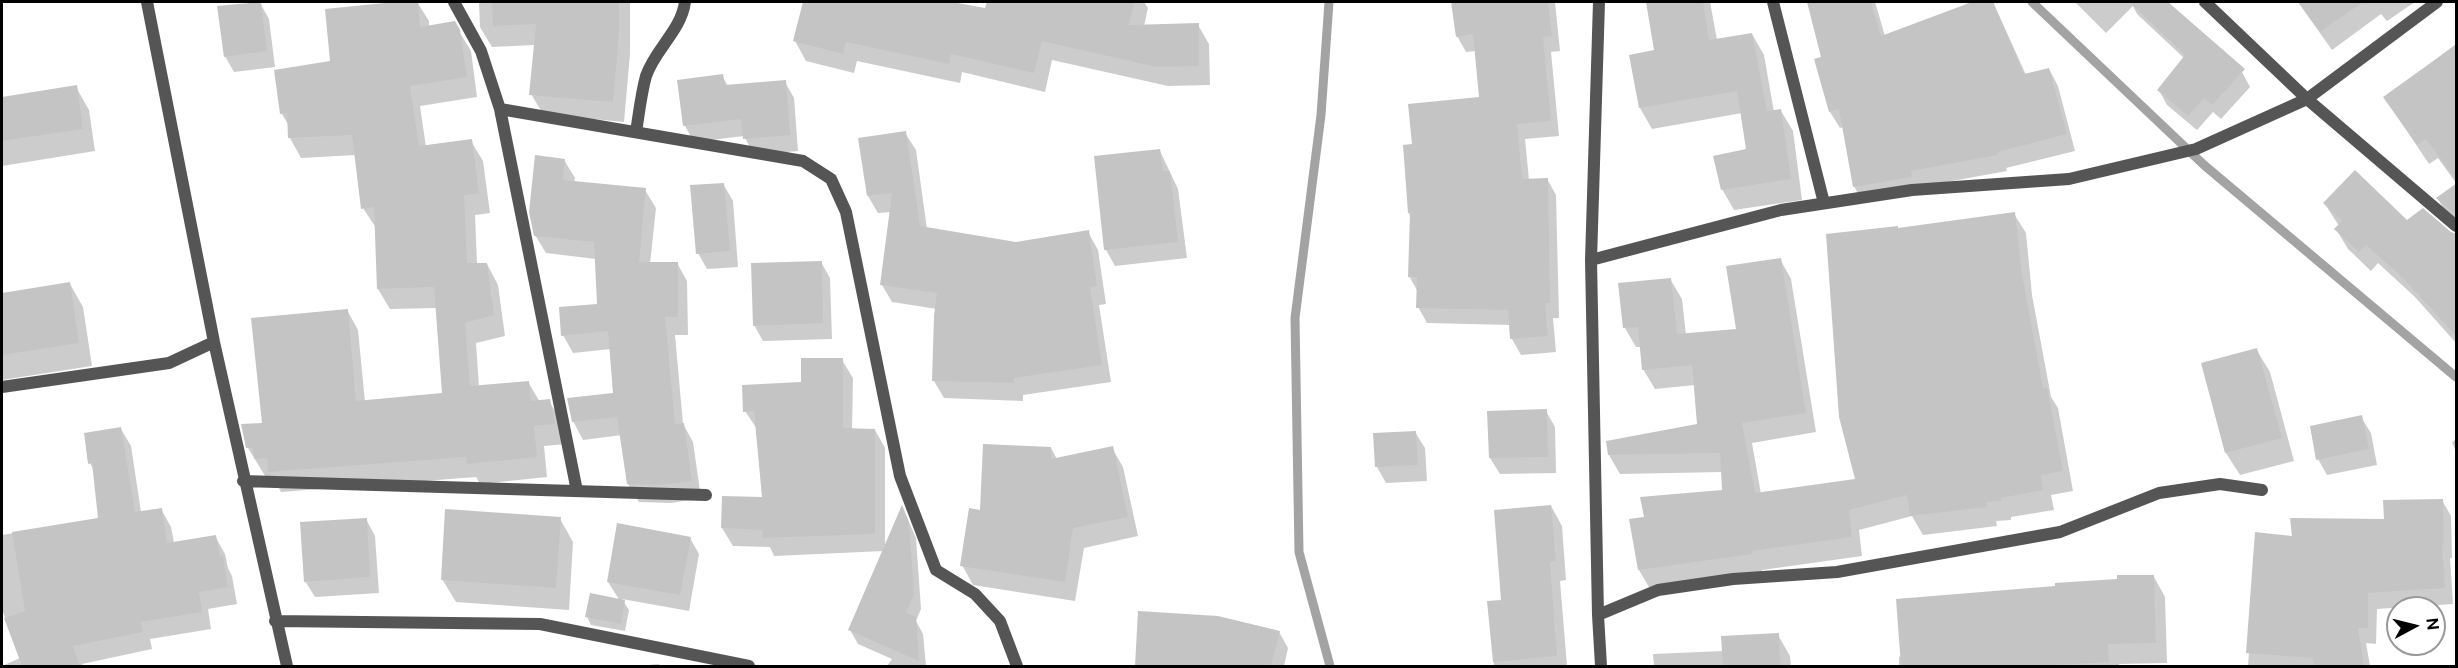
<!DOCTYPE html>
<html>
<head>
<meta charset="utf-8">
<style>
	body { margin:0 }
	#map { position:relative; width:2458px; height:668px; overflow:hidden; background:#fff; font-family:"Public Sans",sans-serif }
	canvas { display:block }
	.frame { position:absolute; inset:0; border:3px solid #000; pointer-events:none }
	.north { position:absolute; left:2386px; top:596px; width:60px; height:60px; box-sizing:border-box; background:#fff; border:2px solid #999; border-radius:50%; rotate:83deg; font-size:16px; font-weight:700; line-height:24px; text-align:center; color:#000 }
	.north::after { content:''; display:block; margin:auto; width:21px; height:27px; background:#000; clip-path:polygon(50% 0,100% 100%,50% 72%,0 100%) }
</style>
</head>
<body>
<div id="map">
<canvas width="2458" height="668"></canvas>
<div class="frame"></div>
<div class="north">N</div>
</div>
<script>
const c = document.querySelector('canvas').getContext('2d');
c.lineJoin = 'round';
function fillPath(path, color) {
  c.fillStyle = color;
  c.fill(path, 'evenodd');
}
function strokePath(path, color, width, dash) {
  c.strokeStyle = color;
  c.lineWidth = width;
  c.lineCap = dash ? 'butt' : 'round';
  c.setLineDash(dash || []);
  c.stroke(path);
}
fillPath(new Path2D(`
	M417 2 429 21V27L454 23 471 51 477 97 420 106 426 147 471 141 483 161 490 213 475 215 477 264H487L498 285 505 336 476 343 479 387 528 382 540 402 549 401 561 421 566 444 544 446 547 477 480 484 476 477 281 492 274 478 267 479 248 448 347 310 358 330 365 402 444 394 437 308 390 309 378 289 376 228 363 208 356 155 301 158 290 138 289 126 282 114 276 71 331 62 326 10Z
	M479 2H630V54L624 122 543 114 531 94 535 45 492 47 480 27Z
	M805 2H944L986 10 988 2H1144L1148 8 1144 26 1198 25 1209 44 1210 85 1168 86 1052 60 1045 92 962 72 960 83 857 61 854 73 806 61 795 41Z
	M1452 2H1555L1560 51 1551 52 1559 136 1525 139 1529 180 1547 179 1556 195 1559 318H1553L1556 352 1521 355 1512 339 1511 325 1427 323 1418 307V292L1409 276 1411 217 1409 213 1413 146 1481 99 1476 51 1466 52 1457 36Z
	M1647 2H1710L1717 40 1752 34 1764 55 1774 112 1781 111 1793 131 1802 200 1734 210 1722 189 1748 150 1742 113 1652 129 1640 108 1631 56 1656 51Z
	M1808 2H1875L1885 36 1974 2H1993L2026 75 2049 69 2058 86 2075 151 2006 168 2007 171 1919 187 1863 203 1854 186 1844 127 1840 128 1830 112 1816 60 1823 58Z
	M2075 2H2166L2242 72 2250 87 2221 119 2213 112 2197 130 2167 105 2159 90 2184 58 2137 14 2133 6 2106 33Z
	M2298 2H2415L2387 21 2381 14 2332 50Z
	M260 3 269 19 275 67 234 72 225 56Z
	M2456 44V183L2438 158 2429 164 2385 98Z
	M722 76 728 86 785 82 794 98 798 151 754 155 744 136 694 142 685 126 679 81Z
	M76 87 89 110 95 151 2 166V98Z
	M905 133 916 150 927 229 1016 243 1088 232 1098 250 1106 304 1099 305 1111 382 1023 395V401L944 398 934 381 937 309 892 302 882 285 891 212 878 213 868 196Z
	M1160 151 1178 189 1187 258 1115 266 1106 250 1096 157Z
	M564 160 575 178 574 182 645 190 656 208 650 264 677 263 687 281 688 335H675L683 424 693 442 701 498 671 503 639 502 628 484 622 435 583 440 573 421 615 394 611 349 573 353 563 335 598 305 596 259 546 253 535 235Z
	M723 184 733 201 738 267 707 269 698 253Z
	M2456 185V224L2449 218 2438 199Z
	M2325 204 2407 222 2456 276V343L2415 297 2378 263 2371 271 2348 249 2336 229 2339 226Z
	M2014 214 2026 233 2032 295 2051 397 2058 408 2073 491 2051 495 2054 510 2011 517V520L1996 521 1997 526 1923 535 1912 516 1859 530 1862 556 1762 570V573L1650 589 1639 570 1646 518 1724 492 1723 472 1620 474 1609 455 1698 426 1695 385 1655 389 1643 369 1641 347H1636L1625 328 1670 279 1682 299 1686 335 1738 330 1780 259 1791 279 1816 432 1752 443 1761 494 1857 480 1899 229Z
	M821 262 830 278 832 339 763 341 754 325Z
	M70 284 83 307 92 366 2 380V295Z
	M2256 349 2270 372 2294 461 2240 475 2226 453Z
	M842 360 853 378 852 430H875L885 448V550L903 509 916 538 921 609 916 621 923 634 926 666H887L892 659 858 644 850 630 884 551 774 556 770 547 733 546 722 528 764 498 757 429 745 411 803 384Z
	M1546 411 1555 427 1556 473 1500 474 1490 458Z
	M2361 417 2371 433 2377 465 2327 475 2318 459Z
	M121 429 131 446 141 512 161 509 171 527 174 543 215 536 225 554 228 568 232 576 237 604 208 609 211 629 150 639 152 649 82 664 83 666H2L20 658 3 612H2V535L100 519 94 470 90 463Z
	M1415 432 1425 448 1427 481 1386 483 1377 467Z
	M2456 439V452L2452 442Z
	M1051 448 1057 459 1112 448 1123 467 1138 536 1084 548 1075 601 973 585 962 565 981 511Z
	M2442 500 2451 516 2452 558H2450L2453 604 2377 609 2376 644 2366 643 2370 666H2248L2257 534 2294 537 2386 520Z
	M1551 506 1562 526 1566 580 1560 581 1567 666H1494L1489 603 1503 602Z
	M366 519 375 536 379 593 315 597 305 581Z
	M560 519 573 542 569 610 456 602 442 579Z
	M690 538 699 554 689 611 622 599 629 610 625 631 591 625 587 617 620 601 608 582Z
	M2154 577 2165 597 2167 663 2119 664V666H1899V657L2057 587Z
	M1140 612 1193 630 1190 666H1137Z
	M1217 617 1279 632 1288 648 1284 666H1222Z
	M1778 635 1790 656 1791 666H1654L1653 654 1723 651Z
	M659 664 660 666H635Z`), '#0003');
strokePath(new Path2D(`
	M1329 2 1321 115 1295 318 1299 552 1330 666
	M2032 2 2204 165 2456 377`), '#a3a3a3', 9);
fillPath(new Path2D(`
	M261 2 267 51 224 57 217 6Z
	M395 2H418L420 27 455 21 460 30 467 77 410 86 419 146 472 139 479 193 464 195 467 263H487L494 315 465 323 470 386 529 381 531 401 550 399 555 424 534 426 537 457 467 464 466 457 268 472 267 458 254 459 253 448H246L241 424 262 423 251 318 348 309 356 401 442 393 434 287 377 289 374 207 361 209 352 135 288 138 287 113 280 114 274 70 330 61 325 9Z
	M492 2H619V33L613 102 529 95 536 24 493 26Z
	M803 2H952L985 8 987 2H1134L1129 25 1199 23V66L1156 67 1042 41 1034 73 951 54 949 64 846 42 843 54 793 41Z
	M1451 2H1548L1552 36 1543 37 1551 121 1517 124 1522 179 1548 178 1550 303H1545L1548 336 1510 339 1508 310 1416 308 1417 277H1408L1410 213H1408L1403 145 1412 144 1408 104 1479 97 1473 34 1456 37Z
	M1646 2H1703L1709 40 1752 33 1767 111 1781 109 1791 179 1721 190 1713 156 1746 149 1737 91 1639 108 1629 55 1654 50Z
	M1807 2H1871L1881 36 1972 2H1993L2024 74 2049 68 2067 134 1998 152V155L1911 171 1912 177 1853 187 1839 109 1829 112 1814 59 1821 57Z
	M2129 2H2168L2245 69 2212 105 2204 98 2188 116 2157 90 2185 55Z
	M2298 2H2363L2320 32Z
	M2457 44V181L2426 139 2417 145 2383 97Z
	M723 74 725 85 786 80 790 135 743 139 741 119 683 126 677 80Z
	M77 85 83 129 2 141V97Z
	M906 131 920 226 1016 242 1089 230 1097 286 1090 287 1102 365 1014 378V383L932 381 934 316 937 293 880 285 892 193 867 196 858 138Z
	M1160 149 1163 171H1170L1178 242 1104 250 1094 156Z
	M535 155 565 159 563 180 646 188 639 262H678V317H665L675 424 684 423 692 481 660 485 627 484 617 417 572 422 567 398 613 393 608 331 561 336 559 307 597 304 594 242 534 236 529 212Z
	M2355 170 2407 220 2423 208 2451 232 2457 234V337L2402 277 2366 245 2359 252 2334 229 2342 221 2323 203Z
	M724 183 730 251 696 254 690 185Z
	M2457 183V216L2436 198Z
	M2015 212 2022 274 2043 388 2047 387 2063 471 2041 475 2043 490 2001 498V501L1986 502 1987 507 1910 516 1907 495 1849 510 1852 537 1752 551V554L1638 570 1629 519 1644 517 1640 497 1722 490 1720 453 1608 455 1606 441 1697 424 1692 365 1642 370 1638 327 1623 328 1618 283 1671 278 1677 334 1736 329 1726 266 1781 258 1806 413 1742 423 1755 493 1855 479 1839 417 1826 234 1898 226V228Z
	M822 261 823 323 753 326 751 263Z
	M70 282 79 343 2 355V293Z
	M2257 348 2282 438 2225 453 2201 363Z
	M801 358H843V428L875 429V534L763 538 762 530 721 528 722 496 762 497 754 411 743 412 742 385 801 382Z
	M1547 409 1548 457 1489 458 1487 411Z
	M2362 415 2369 449 2316 460 2310 426Z
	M121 427 135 512 162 508 167 543 216 535 220 557 223 556 228 587 199 592 202 612 141 622 143 632 73 646 80 666H22L4 618 25 611 12 532 98 518 92 463 88 464 84 433Z
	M1416 431 1418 465 1375 467 1373 433Z
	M983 444 1051 447V459L1113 446 1128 517 1073 528 1065 582 960 566 969 508 980 510Z
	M2443 499 2444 543H2442L2445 588 2368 593V628H2358L2364 666H2314L2313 658 2246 653 2255 532 2292 536 2290 518 2384 519 2383 500Z
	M902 505 909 522 914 594 906 613 916 617 919 661 848 630Z
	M1551 505 1556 561 1550 562 1557 656 1493 662 1487 601 1501 600 1494 510Z
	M445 509 561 517 556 588 441 580Z
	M367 518 370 577 304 582 300 522Z
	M617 523 691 537 680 595 607 582Z
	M2117 575H2154L2156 643 2108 644 2109 662 2040 666H1901L1896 599 2055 586V583L2117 579Z
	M590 593 625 600 621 624 585 617Z
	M1138 611 1218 616 1280 631 1271 666H1135Z
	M1779 633 1780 666H1723L1721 636Z`), '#c4c4c4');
strokePath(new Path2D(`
	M636 132C639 114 641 94 646 76 655 49 681 31 685 2`), '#555', 12);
strokePath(new Path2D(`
	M147 2 214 342 287 666
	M454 2 481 51 500 109 577 491
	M1599 2 1591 260 1598 615 1601 666
	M1773 2 1824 203
	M2205 2 2307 99 2456 226
	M500 109 803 161 831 179 846 212 900 476 936 570 975 594 1000 621 1017 666
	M1591 260 1781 210 1912 190 2069 179 2196 149 2307 99 2437 2
	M2 387 169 363 214 342
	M243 481 706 495
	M1598 615 1658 590 1733 579 1837 572 2060 532 2159 493 2220 484 2262 490
	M275 621 540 624 749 666`), '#555', 12);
</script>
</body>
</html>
